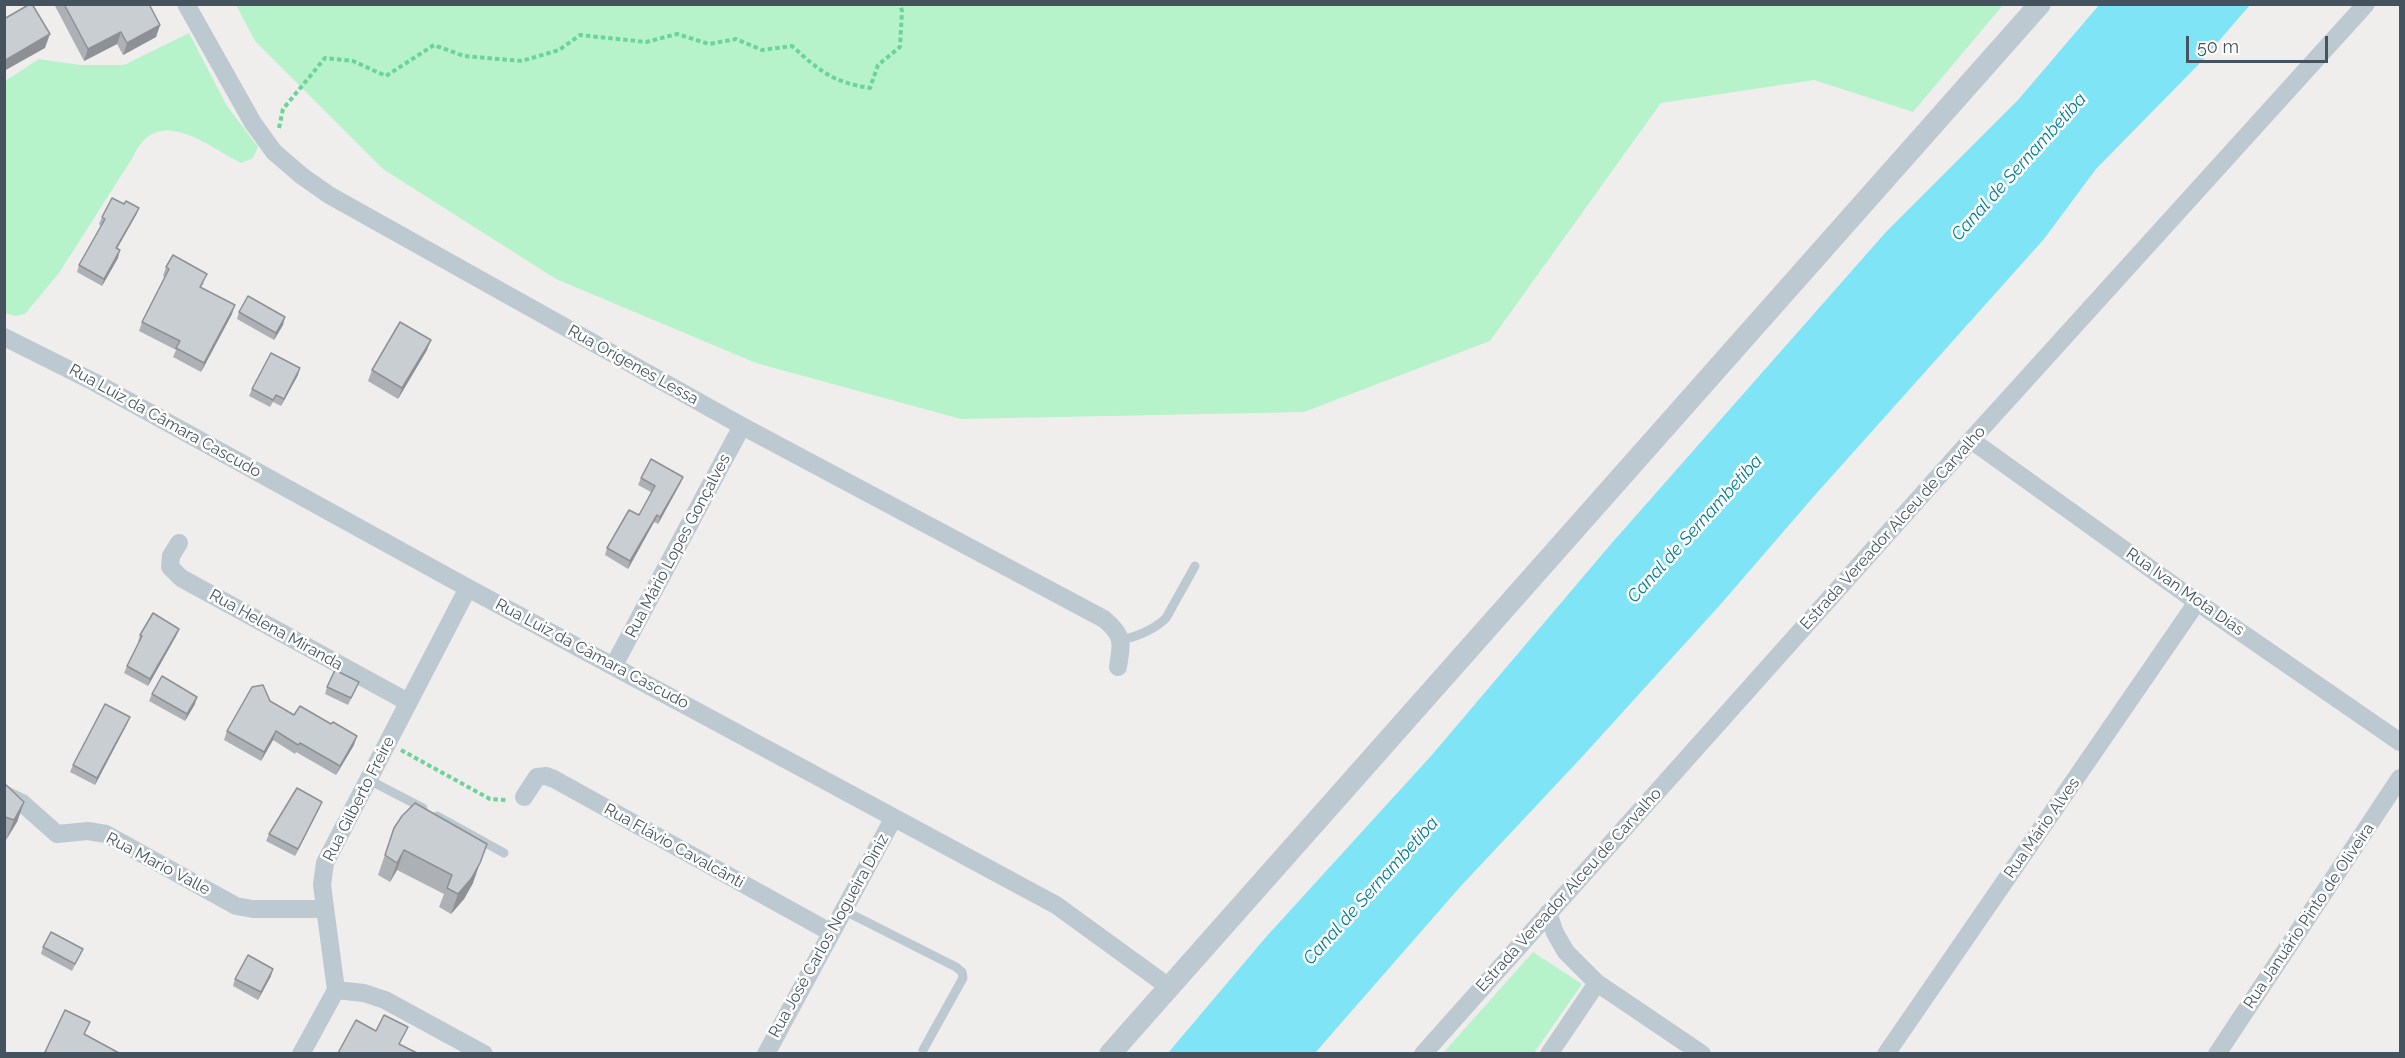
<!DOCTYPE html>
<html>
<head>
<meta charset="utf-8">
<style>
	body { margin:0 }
	#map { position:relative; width:2405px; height:1058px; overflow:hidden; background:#f0eded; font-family:Raleway,sans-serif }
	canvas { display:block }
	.frame { position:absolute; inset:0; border:6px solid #44535d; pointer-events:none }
	.scale { position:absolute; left:2186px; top:36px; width:142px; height:27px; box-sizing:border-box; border:3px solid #44535d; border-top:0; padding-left:8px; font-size:18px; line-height:21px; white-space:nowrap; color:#44535d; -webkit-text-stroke:4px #fff; paint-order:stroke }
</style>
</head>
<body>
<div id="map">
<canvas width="2405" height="1058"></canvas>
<div class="frame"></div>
<div class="scale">50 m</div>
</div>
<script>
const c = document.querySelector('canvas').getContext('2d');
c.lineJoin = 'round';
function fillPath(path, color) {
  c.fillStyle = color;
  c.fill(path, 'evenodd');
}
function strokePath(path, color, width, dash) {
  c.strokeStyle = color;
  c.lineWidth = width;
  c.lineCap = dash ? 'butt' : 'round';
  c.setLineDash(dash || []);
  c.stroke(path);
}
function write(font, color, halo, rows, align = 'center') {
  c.font = font + ' Raleway,sans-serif';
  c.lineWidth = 5;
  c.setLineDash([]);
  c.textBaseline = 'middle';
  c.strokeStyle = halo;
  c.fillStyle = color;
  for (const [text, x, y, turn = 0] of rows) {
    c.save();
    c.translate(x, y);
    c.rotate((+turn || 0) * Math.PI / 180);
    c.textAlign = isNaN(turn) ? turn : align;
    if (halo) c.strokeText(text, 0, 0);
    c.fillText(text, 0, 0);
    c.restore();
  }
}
fillPath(new Path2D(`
	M236 5H2003L1913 112 1814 80 1661 103 1490 341 1304 412 961 419 756 363 556 279 383 169 255 41Z
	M189 33 227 106 258 147 253 158 241 163C206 145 157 103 133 157L59 273 25 314 15 316 5 313V81L39 59 80 65H124Z
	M1533 952 1582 984 1534 1053H1443Z`), '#b6f3ca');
fillPath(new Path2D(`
	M2099 5H2250L2199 64 2096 169 2044 239 1815 495 1720 605 1581 758 1460 887 1315 1053H1168L1266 937 1431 756 1611 544 1886 232 2018 100Z`), '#7fe4f5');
strokePath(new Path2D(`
	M279 128 283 109 325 58 353 61 386 76 434 45 464 56 522 61 559 50 580 35 646 42 677 34 709 44 736 39 762 50 792 46C820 71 832 82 870 88L878 65 900 47 902 11 900 4
	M401 750 490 799 507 800`), '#6bd499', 4, [4.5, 3]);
strokePath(new Path2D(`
	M1122 640C1138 636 1154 630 1166 618L1195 566
	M369 780 423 808
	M437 816 504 853
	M843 910 956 967 962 972 963 978 923 1050`), '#bcc9d1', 9);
strokePath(new Path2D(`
	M186 4 253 123 274 152 302 176 329 195 742 426 1104 619C1124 636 1122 642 1118 667
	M4 337 94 382 468 588 1056 905 1169 987
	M1971 440 2197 602 2400 742
	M179 543 171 556 170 567 181 578 408 702
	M614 665 742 426
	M4 794 22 803 57 834 88 831 106 834 236 906 253 909H324
	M524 797 537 777 546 776 554 779 830 932
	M1548 913 1555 933 1566 952 1597 983 1702 1054
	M336 990 364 993 385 1000 484 1054
	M301 1054 336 990 322 885 325 863 468 588
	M766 1054 893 819
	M1423 1054 1971 440 2366 4
	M1549 1054 1597 983
	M1886 1054 2197 602
	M2217 1054 2400 778`), '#bcc9d1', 18);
strokePath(new Path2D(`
	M1110 1054 2040 4`), '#bcc9d1', 22);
fillPath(new Path2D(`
	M54 4H149L160 25 156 37 123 55 117 44 84 61Z
	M124 204 139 208 136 215 117 249 118 258 102 286 77 272 79 265 101 226 99 224 102 217Z
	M166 267 204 283 201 287 232 314 201 372 173 357 176 350 139 331 142 322 165 277 163 276Z
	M239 312 283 325 274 340 237 319Z
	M427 350 398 399 368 381 372 370Z
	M298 375 281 406 273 402 270 407 249 396 252 389Z
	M683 477 680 484 658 524 654 522 628 569 605 555 607 548 639 515 651 492 638 485 641 478Z
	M140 635 176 636 148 686 124 673 127 666 139 643 138 642Z
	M327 687 356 689 348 705 325 694Z
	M152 694 195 704 185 721 149 701Z
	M270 701 294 715 354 745 336 775 296 752 295 754 273 740 261 761 224 740 227 731Z
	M130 717 127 724 95 785 70 772 73 765Z
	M4 783 24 802 17 822 6 840H4Z
	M319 809 295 856 266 841 269 834Z
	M394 828 473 883 464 899 451 914 439 907 444 894 397 870 390 882 378 875Z
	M43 947 83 949 72 971 41 954Z
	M271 976 258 1000 233 986 235 979Z`), '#adb1b5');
fillPath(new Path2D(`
	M160 25 156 37 123 55 127 43Z
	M121 32 117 44 84 61 88 49Z
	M50 34 45 48 4 71V61Z
	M139 208 136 215 113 255 116 248Z
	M120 250 118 258 102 286 104 279Z
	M235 305 232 314 201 372 204 363Z
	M285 317 283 325 274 340 276 333Z
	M431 340 427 350 398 399 402 388Z
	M300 368 298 375 281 406 284 399Z
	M683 477 680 484 658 524 660 517Z
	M657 515 654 522 628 569 630 561Z
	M179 629 176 636 148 686 150 679Z
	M197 697 195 704 185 721 187 714Z
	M130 717 127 724 95 785 97 778Z
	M276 731 273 740 261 761 264 752Z
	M357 736 354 745 336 775 340 766Z
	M24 802 17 822 6 840 14 820Z
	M322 802 319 809 295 856 298 849Z
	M404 850 397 870 390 882 397 863Z
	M480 863 473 883 464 899 451 914 458 894Z
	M273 969 271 976 258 1000 261 992Z`), '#8d9094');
const building = new Path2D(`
	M30 4H32L50 34 4 61V19Z
	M64 4H149L160 25 127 43 121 32 88 49Z
	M112 198 124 204 126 201 139 208 116 248 120 250 104 279 79 265 105 219 102 217Z
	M173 255 207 274 200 287 235 305 204 363 176 348 180 341 142 322 169 269 166 267Z
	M248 296 285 317 276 333 239 312Z
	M400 322 431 340 402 388 372 370Z
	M271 353 300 368 284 399 276 395 273 400 252 389Z
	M651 459 683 477 660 517 657 515 630 561 607 548 629 510 639 515 655 486 641 478Z
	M153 613 179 629 150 679 127 666 142 636 140 635Z
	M335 670 359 682 351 698 327 687Z
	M162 676 197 697 187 714 152 694Z
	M263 685 270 701 294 715 300 706 331 724 333 722 357 736 340 766 300 743 298 745 276 731 264 752 227 731 252 687Z
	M105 704 130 717 97 778 73 765Z
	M4 783 24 802 14 820 5 817 4 818Z
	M297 788 322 802 298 849 269 834Z
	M415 803 487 844 480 863 471 879 458 894 447 888 452 875 404 850 397 863 385 855 394 828 402 816Z
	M51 932 83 949 75 964 43 947Z
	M248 955 273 969 261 992 235 979Z
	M65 1010 90 1022 84 1034 119 1053H49L45 1052Z
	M384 1015 408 1027 399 1044 417 1053H338L356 1020 376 1031Z`);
fillPath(building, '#c9ced3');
strokePath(building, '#8d9094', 1.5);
write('16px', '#44535d', '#fff', [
	["Rua Orígenes Lessa",633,365,29],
	["Rua Luiz da Câmara Cascudo",165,421,29],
	["Estrada Vereador Alceu de Carvalho",1893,528,-48],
	["Rua Mário Lopes Gonçalves",678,546,-62],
	["Rua Ivan Mota Dias",2185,592,35],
	["Rua Helena Miranda",276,630,29],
	["Rua Luiz da Câmara Cascudo",592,654,28],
	["Rua Gilberto Freire",359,799,-63],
	["Rua Mário Alves",2042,828,-55],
	["Rua Flávio Cavalcânti",674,846,29],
	["Rua Mario Valle",158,864,28],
	["Estrada Vereador Alceu de Carvalho",1569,890,-48],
	["Rua Januário Pinto de Oliveira",2309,916,-56],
	["Rua José Carlos Nogueira Diniz",829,936,-61]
]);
write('italic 18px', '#037f93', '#fff', [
	["Canal de Sernambetiba",2019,167,-48],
	["Canal de Sernambetiba",1695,529,-48],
	["Canal de Sernambetiba",1371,891,-48]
]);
</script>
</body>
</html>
